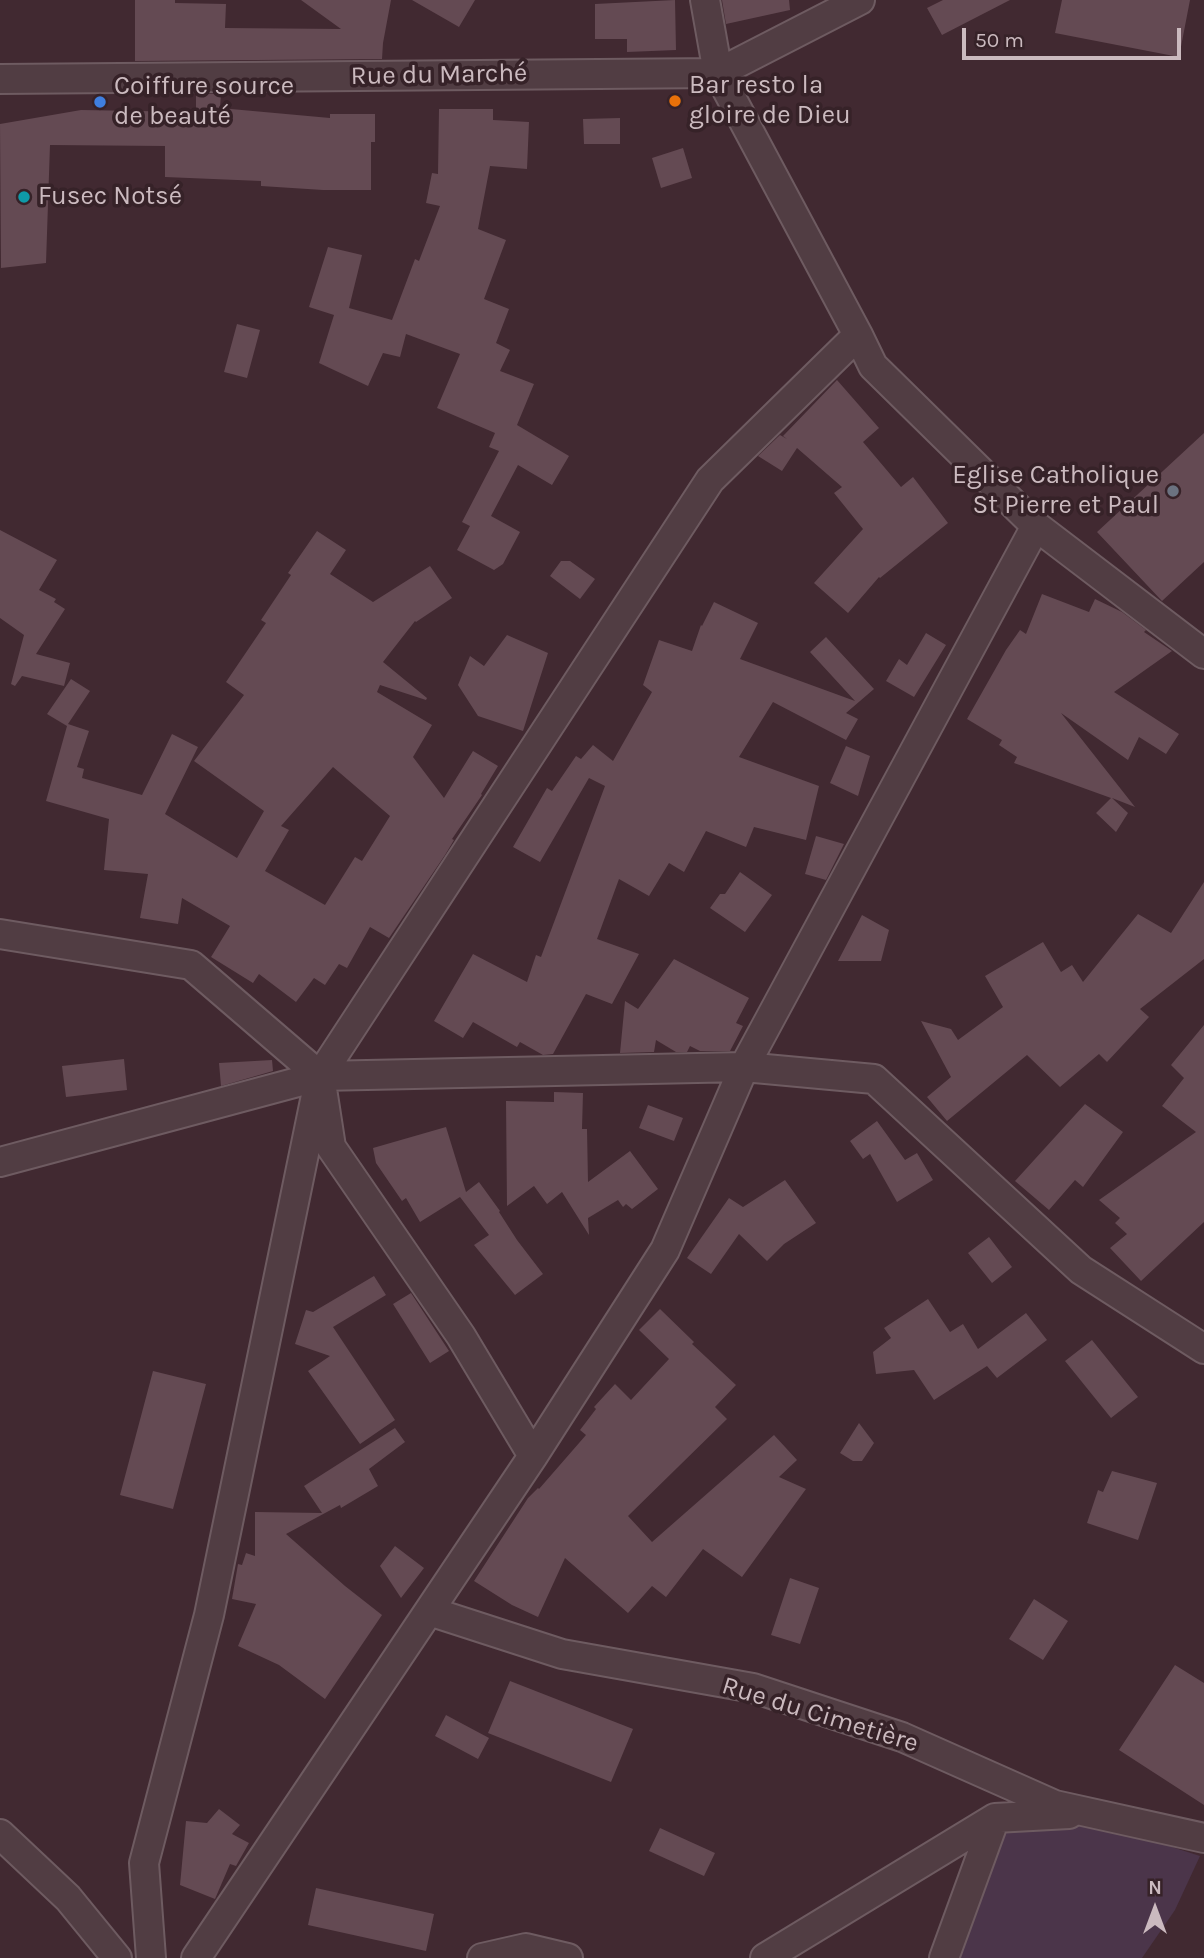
<!DOCTYPE html>
<html>
<head>
<meta charset="utf-8">
<style>
	body { margin:0 }
	#map { position:relative; width:1204px; height:1958px; overflow:hidden; background:#412931; font-family:Karla,sans-serif }
	canvas { display:block }
	.north { position:absolute; left:1120px; top:1874px; width:70px; height:70px; -webkit-text-stroke:5px #362228; paint-order:stroke; rotate:0deg; font-size:19px; font-weight:700; line-height:28px; text-align:center; color:#cbbabf }
	.north::after { content:''; display:block; margin:auto; width:24px; height:32px; background:#cbbabf; clip-path:polygon(50% 0,100% 100%,50% 72%,0 100%) }
	.scale { position:absolute; left:962px; top:28px; width:219px; height:32px; box-sizing:border-box; border:4px solid #cbbabf; border-top:0; padding-left:9px; font-size:21px; line-height:24px; white-space:nowrap; color:#cbbabf; -webkit-text-stroke:5px #362228; paint-order:stroke }
</style>
</head>
<body>
<div id="map">
<canvas width="1204" height="1958"></canvas>
<div class="north">N</div>
<div class="scale">50 m</div>
</div>
<script>
const c = document.querySelector('canvas').getContext('2d');
c.lineJoin = 'round';
function fillPath(path, color) {
  c.fillStyle = color;
  c.fill(path, 'evenodd');
}
function strokePath(path, color, width, dash) {
  c.strokeStyle = color;
  c.lineWidth = width;
  c.lineCap = dash ? 'butt' : 'round';
  c.setLineDash(dash || []);
  c.stroke(path);
}
function write(font, color, halo, rows, align = 'center') {
  c.font = font + ' Karla,sans-serif';
  c.lineWidth = 7;
  c.setLineDash([]);
  c.textBaseline = 'middle';
  c.strokeStyle = halo;
  c.fillStyle = color;
  for (const [text, x, y, turn = 0] of rows) {
    c.save();
    c.translate(x, y);
    c.rotate((+turn || 0) * Math.PI / 180);
    c.textAlign = isNaN(turn) ? turn : align;
    if (halo) c.strokeText(text, 0, 0);
    c.fillText(text, 0, 0);
    c.restore();
  }
}
fillPath(new Path2D(`
	M996 1823H1085L1138 1836 1200 1856 1175 1910 1142 1958H948Z`), '#4b354a');
fillPath(new Path2D(`
	M135 0H175V3L226 4 225 28 341 29 301 0H391L383 43 382 59 135 61Z
	M412 0H475L459 27Z
	M675 0 676 50 627 52V39H595V4Z
	M722 0H789L790 10 726 24Z
	M943 0H1010L942 35 927 8Z
	M1062 0H1190L1179 57 1055 33Z
	M196 94H221L220 108 330 118V114H375V142H371V190H323L261 186V181L165 177V146L50 145 46 263 1 268 0 124 81 110 196 112Z
	M439 109H493V120L529 122 527 169 490 166 478 229 506 240 484 299 509 309 496 343 510 350 500 371 534 384 517 425 569 456 552 485 518 465 491 516 520 532 503 564 494 570 457 550 470 526 462 522 499 451 489 447 495 433 437 408 460 354 406 334 400 357 383 353 368 386 319 363 334 315 309 307 328 247 362 255 349 308 392 320 415 259 419 261 440 206 426 203 432 173 438 174Z
	M620 118V144H584L583 119Z
	M683 148 692 178 661 188 652 158Z
	M237 324 260 330 247 378 224 372Z
	M837 380 879 428 863 442 901 487 913 477 948 523 880 578 879 577 848 613 814 583 863 529 834 493 842 487 797 448 782 471 758 456 780 435 787 439 783 436Z
	M1204 433V562L1162 601 1097 532Z
	M0 530 57 560 39 590 56 599 54 602 65 609 36 654 70 663 64 686 22 676 15 686 11 684 24 635 0 618Z
	M317 531 346 550 330 574 373 602 430 566 452 598 416 622 415 621 383 662 427 698 426 700 380 685 377 692 432 725 413 757 444 798 473 751 498 766 481 794 482 795 452 839 454 840 445 855 389 938 370 927 347 968 339 964 325 985 314 978 296 1002 259 974 253 983 211 957 230 926 182 898 178 924 140 918 148 874 104 870 109 819 46 801 67 726 47 714 71 679 90 691 68 724 89 731 77 767 84 769 82 778 142 795 172 734 198 747 165 814 237 858 264 811 194 761 244 695 226 682 266 623 261 620 291 575 288 573ZM333 767 390 816 362 861 355 857 325 905 265 871 289 830 281 826Z
	M561 561H570L595 579 580 599 550 576Z
	M1042 594 1089 612 1095 599 1122 612 1146 630 1144 632 1172 651 1114 692 1179 734 1166 754 1139 737 1128 760 1061 713 1135 807 1112 798 1128 813 1116 832 1096 813 1111 798 1014 763 1017 757 999 745 1002 740 967 719 1006 650 1020 630 1026 634Z
	M714 602 758 623 740 659 855 701 810 652 826 637 874 689 846 713 858 719 846 740 773 702 739 757 819 786 806 840 754 827 746 847 706 831 684 872 669 863 649 896 619 879 597 939 639 954 612 1004 586 994 553 1054 543 1055 520 1042 517 1047 473 1022 463 1038 434 1021 473 954 527 982 536 955 541 957 605 786 589 778 540 862 513 847 547 788 552 791 576 756 581 759 593 745 613 761 652 692 643 685 659 640 692 651 701 625 702 626Z
	M926 633 946 645 914 697 886 681 899 659 907 665Z
	M507 635 548 653 523 731 478 716 458 685 470 656 484 666Z
	M846 746 870 756 858 796 830 783Z
	M816 836 844 844 826 880 805 874Z
	M740 872 772 895 745 932 710 908 720 894H725Z
	M1204 882V959L1140 1009 1149 1017 1107 1062 1099 1054 1060 1087 1027 1055 947 1121 927 1097 951 1077 921 1021 951 1029 958 1040 1003 1007 985 976 1043 942 1061 972 1072 965 1083 982 1138 914 1171 933Z
	M862 915 889 930 881 961H838Z
	M674 959 749 998 736 1023 743 1026 730 1051H700L690 1046 687 1052H676L656 1040 654 1052 620 1053 625 1001 638 1009Z
	M1204 1025V1222L1141 1281 1110 1248 1127 1234 1115 1223 1120 1218 1099 1200 1196 1132 1162 1106 1184 1078 1171 1065Z
	M124 1059 127 1090 66 1097 62 1066Z
	M272 1060 273 1071 221 1086 219 1063Z
	M554 1092 583 1093 582 1129H587L588 1182 630 1151 658 1189 632 1209 626 1204 623 1207 618 1200 588 1218 589 1235 562 1192 547 1204 534 1186 507 1206 506 1101 554 1102Z
	M1085 1104 1123 1132 1083 1187 1075 1180 1049 1210 1015 1181Z
	M648 1105 683 1118 674 1141 639 1128Z
	M877 1121 905 1160 917 1153 933 1180 897 1202 870 1154 863 1159 850 1141Z
	M446 1127 466 1192 479 1182 500 1211 499 1212 517 1240 543 1274 515 1295 474 1245 489 1235 460 1197 420 1222 406 1198 402 1201 376 1163 373 1148Z
	M785 1180 816 1223 784 1244 767 1261 739 1234 711 1274 687 1258 729 1198 743 1207Z
	M989 1237 1012 1267 992 1283 968 1253Z
	M374 1276 386 1295 333 1327 395 1420 360 1444 308 1371 330 1356 295 1344 306 1310 313 1312Z
	M411 1293 449 1351 430 1363 393 1304Z
	M928 1299 950 1332 963 1324 978 1349 1026 1313 1047 1340 997 1378 987 1366 934 1400 914 1370 876 1374 873 1352 891 1338 884 1328Z
	M660 1309 694 1342 692 1344 736 1385 715 1407 727 1419 628 1516 652 1542 774 1435 797 1460 779 1477 806 1489 742 1577 703 1549 666 1597 652 1586 628 1613 565 1558 538 1617 512 1605 474 1581 528 1498 538 1488 539 1489 586 1435 580 1430 596 1409 594 1407 615 1384 631 1400 669 1359 639 1330Z
	M1092 1340 1138 1397 1111 1418 1065 1361Z
	M153 1371 206 1384 173 1509 120 1495Z
	M859 1423 874 1443 862 1461H853L840 1453Z
	M395 1428 405 1442 369 1469 378 1486 341 1508 340 1505 286 1534 345 1586 382 1615 325 1699 279 1665 238 1646 256 1604 232 1599 238 1564 242 1565 246 1553 255 1556V1512L322 1513 304 1486Z
	M1112 1471 1157 1483 1138 1540 1087 1523 1098 1490 1103 1492Z
	M395 1546 424 1568 401 1598 380 1566Z
	M790 1578 819 1588 800 1644 771 1635Z
	M1034 1599 1068 1621 1043 1660 1009 1639Z
	M1175 1665 1204 1683V1805L1119 1750Z
	M510 1681 633 1729 611 1782 488 1733Z
	M446 1715 489 1738 478 1759 435 1736Z
	M219 1809 240 1825 232 1834 249 1843 236 1866 230 1864 215 1899 180 1885 186 1821 207 1823Z
	M660 1828 715 1853 704 1876 649 1851Z
	M316 1888 434 1914 426 1951 308 1925Z`), '#644a53');
const minor = new Path2D(`
	M705 0 718 73 858 335 873 366 1036 526 1204 654
	M0 79 718 73 860 0
	M0 934 191 965 320 1076 331 1147 461 1336 533 1456
	M0 1162 320 1076 744 1067 874 1079 1081 1270 1204 1349
	M429 1611 562 1654 753 1688 902 1737 1055 1805 1204 1838
	M0 1834 68 1898 117 1958
	M151 1958 144 1863 209 1615 320 1076 710 480 858 335
	M196 1958 533 1456 665 1250 744 1067 1036 526
	M482 1958 526 1948 568 1958
	M765 1958 995 1818 1069 1814
	M944 1958 995 1818`);
strokePath(minor, '#6e5b61', 32);
strokePath(minor, '#513d43', 28);
for (const [x, y, r, color] of [
	[675,101,7,"#e8710a"],
	[100,102,7,"#3f7fe0"],
	[24,197,7,"#0f9aa8"],
	[1173,491,7,"#6b7280"]
]) {
  const dot = new Path2D();
  dot.arc(x, y, r, 0, 2 * Math.PI);
  c.fillStyle = color;
  c.fill(dot);
  strokePath(dot, '#362228', 2.5);
}
write('26px', '#cbbabf', '#362228', [
	["Rue du Marché",439,75,-1],
	["Rue du Cimetière",820,1715,17]
]);
write('26px', '#cbbabf', '#362228', [
	["Bar resto la",689,86],
	["gloire de Dieu",689,116],
	["Coiffure source",114,87],
	["de beauté",114,117],
	["Fusec Notsé",38,197],
	["Eglise Catholique",1159,476,"right"],
	["St Pierre et Paul",1159,506,"right"]
], 'left');
</script>
</body>
</html>
